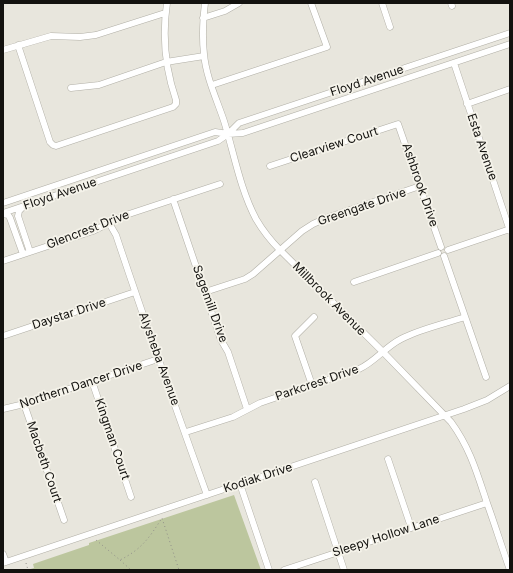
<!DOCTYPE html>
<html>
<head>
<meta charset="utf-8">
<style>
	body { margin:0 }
	#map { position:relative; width:513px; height:573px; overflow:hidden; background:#e8e6dd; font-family:Inter,sans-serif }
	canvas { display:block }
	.frame { position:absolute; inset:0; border:4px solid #13120f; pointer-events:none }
</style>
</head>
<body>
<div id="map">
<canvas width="513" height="573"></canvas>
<div class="frame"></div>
</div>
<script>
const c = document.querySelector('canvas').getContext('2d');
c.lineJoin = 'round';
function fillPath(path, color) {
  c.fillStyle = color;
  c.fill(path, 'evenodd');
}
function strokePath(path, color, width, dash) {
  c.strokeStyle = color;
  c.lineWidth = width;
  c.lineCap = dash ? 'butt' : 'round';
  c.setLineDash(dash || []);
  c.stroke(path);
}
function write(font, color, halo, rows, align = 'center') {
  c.font = font + ' Inter,sans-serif';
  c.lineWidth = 3.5;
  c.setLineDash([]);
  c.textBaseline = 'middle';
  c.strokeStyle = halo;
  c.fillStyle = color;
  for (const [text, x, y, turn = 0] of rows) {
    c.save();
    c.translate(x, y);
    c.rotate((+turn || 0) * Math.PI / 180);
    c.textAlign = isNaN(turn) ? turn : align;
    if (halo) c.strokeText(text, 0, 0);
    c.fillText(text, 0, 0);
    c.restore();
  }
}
fillPath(new Path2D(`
	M234 495 261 570H27L34 568 33 564 89 545V543Z`), '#bcc69e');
const minor = new Path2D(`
	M205 3C203 20 202 37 204 54 206 77 217 100 224 121 234 153 240 189 256 219 263 231 271 241 280 250L383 352 451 422C470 448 477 473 487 503 495 525 502 548 510 570
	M382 3 390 27
	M451 3 452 6
	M203 18 225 11 239 3
	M18 45 50 142 53 145 56 146 173 107 176 104V100C165 68 162 37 167 3
	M3 50 51 36 80 37 96 35 165 13
	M454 63 510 231
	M212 85 327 47 311 3
	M71 88 99 85 166 62 204 56
	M467 104 510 89
	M270 166 398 124 441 247
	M173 199 221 340 228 352 247 409
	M3 203 215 132 228 134 239 123 510 33
	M23 207 19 211 18 216 30 252
	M3 213 218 141 228 134 243 133 510 44
	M3 214 8 215 10 218 23 254
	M109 223 116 235C145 322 176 409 207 495
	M448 250 510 229
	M444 256 486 377
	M3 261 93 231 123 216 220 184
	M354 282 438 253
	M205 292 245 279 253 274 302 231 313 224 326 218 420 186
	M3 336 135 292
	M92 381 131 497
	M312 385 295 336 314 317
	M24 404 64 520
	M3 409 24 404 158 359
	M186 432 233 417 260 403 359 369C375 362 385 347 401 339 420 329 444 324 465 317
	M388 459 411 527
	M315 482 344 570
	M240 484 269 570
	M3 554 6 562
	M3 563 464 409 487 400 510 386
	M284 570 487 503`);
strokePath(minor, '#b1afa6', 7);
strokePath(new Path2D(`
	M96 540 120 560C142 549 149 538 162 518L179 570
	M120 560 131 570
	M26 563 28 570`), '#918f89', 1, [1, 3]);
strokePath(minor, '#fff', 6);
write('12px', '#13120f', '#f5f3ea', [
	["Floyd Avenue",367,81,-18],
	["Clearview Court",334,145,-18],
	["Esta Avenue",482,147,71],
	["Ashbrook Drive",420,185,71],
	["Floyd Avenue",60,194,-19],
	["Greengate Drive",362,207,-19],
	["Glencrest Drive",88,230,-21],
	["Millbrook Avenue",329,299,45],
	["Sagemill Drive",210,304,70],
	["Daystar Drive",69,314,-18],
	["Alysheba Avenue",159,359,70],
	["Parkcrest Drive",317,383,-19],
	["Northern Dancer Drive",81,385,-18],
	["Kingman Court",112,439,71],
	["Macbeth Court",44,462,71],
	["Kodiak Drive",258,478,-18],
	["Sleepy Hollow Lane",386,536,-18]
]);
</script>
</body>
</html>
